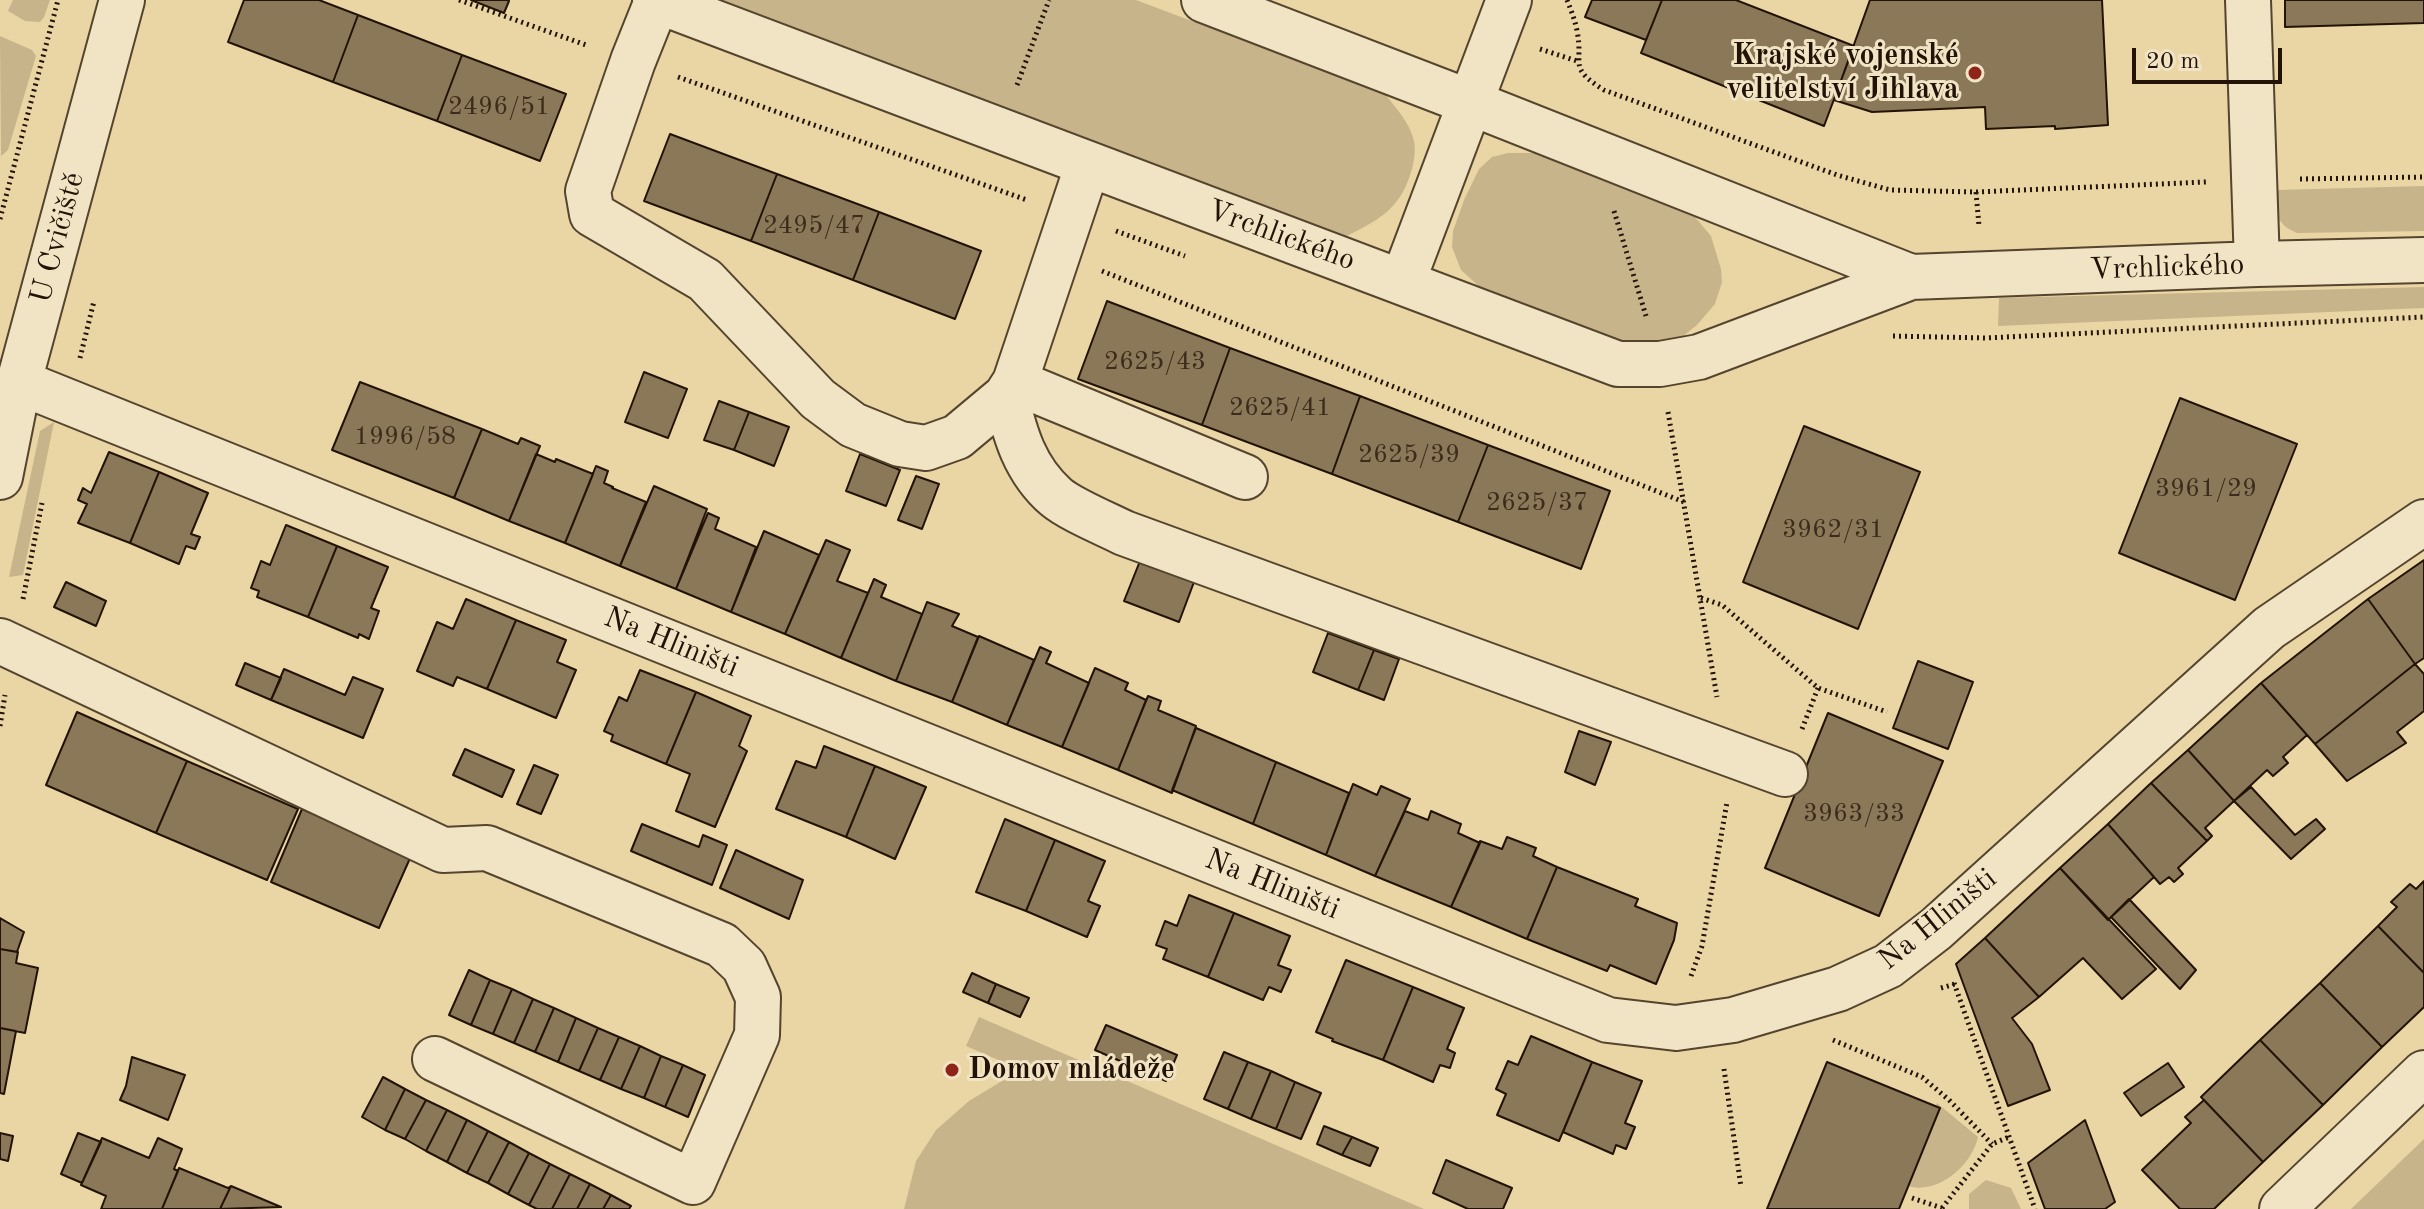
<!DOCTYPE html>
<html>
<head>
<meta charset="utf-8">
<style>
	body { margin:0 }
	#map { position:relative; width:2424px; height:1209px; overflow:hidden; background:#ead5a5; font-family:"Old Standard TT",serif }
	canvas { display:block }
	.scale { position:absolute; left:2132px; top:48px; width:150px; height:36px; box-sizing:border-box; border:4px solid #231307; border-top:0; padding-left:10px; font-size:24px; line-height:28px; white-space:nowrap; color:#231307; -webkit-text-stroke:6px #f1e4c4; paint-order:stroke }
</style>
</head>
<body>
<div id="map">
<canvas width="2424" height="1209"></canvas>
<div class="scale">20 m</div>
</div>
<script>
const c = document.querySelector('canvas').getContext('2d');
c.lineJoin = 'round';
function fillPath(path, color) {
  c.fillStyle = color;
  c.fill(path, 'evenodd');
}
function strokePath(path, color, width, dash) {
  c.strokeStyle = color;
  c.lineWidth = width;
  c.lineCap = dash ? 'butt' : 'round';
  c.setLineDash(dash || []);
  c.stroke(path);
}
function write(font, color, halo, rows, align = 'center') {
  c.font = font + ' "Old Standard TT",serif';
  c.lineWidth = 6;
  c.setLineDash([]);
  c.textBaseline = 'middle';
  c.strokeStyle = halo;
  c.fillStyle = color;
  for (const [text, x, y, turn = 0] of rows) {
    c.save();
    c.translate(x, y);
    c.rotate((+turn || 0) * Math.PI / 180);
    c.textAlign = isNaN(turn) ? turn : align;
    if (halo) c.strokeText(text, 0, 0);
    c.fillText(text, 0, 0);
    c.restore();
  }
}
fillPath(new Path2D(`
	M13 0H50L44 17 40 22 25 21 8 11Z
	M720 0H1136L1385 94C1396 108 1410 123 1414 141 1416 150 1414 163 1411 172 1400 210 1377 221 1343 238Z
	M0 36 32 50 36 56 8 150 1 156Z
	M1508 153H1535L1695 217 1711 236 1721 269 1722 282 1715 304 1697 325 1682 337 1665 343 1635 347 1484 291 1461 270 1452 247 1453 231 1464 200 1479 169 1492 157Z
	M2424 186V231L2297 233C2274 223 2276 212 2277 190Z
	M2424 287V308L1998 326 1999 298Z
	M54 422 23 575 9 577 40 431Z
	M979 1017 1424 1209H904L916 1161 936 1130 969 1101 1002 1081 1028 1073 966 1046Z
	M1937 1103 1978 1137C1972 1166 1936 1197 1905 1185Z
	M2424 1139V1209H2351Z
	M1986 1180 2011 1188 2021 1209H1969V1194Z`), '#c8b48a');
const building = new Path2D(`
	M244 0H319L358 15 333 82 228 42Z
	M471 0H507L509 1 504 13Z
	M1592 0H1662L1646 40 1585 17Z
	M1662 0H1736L1854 46 1824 126 1641 53Z
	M1870 0H2102L2108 125 2055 129V126L1986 129 1985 107 1872 112 1834 100Z
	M2285 0H2424V23L2285 27Z
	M358 15 462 55 437 121 333 82Z
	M462 55 566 94 540 161 437 121Z
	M670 134 777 174 751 241 644 201Z
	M777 174 879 212 853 280 751 241Z
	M879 212 981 251 955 319 853 280Z
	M1107 301 1230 348 1202 425 1078 379Z
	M1230 348 1360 396 1332 474 1202 425Z
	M644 372 687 389 668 438 625 422Z
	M360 382 482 429 454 498 332 450Z
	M1360 396 1488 445 1458 522 1332 474Z
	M2180 398 2297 444 2235 600 2119 553Z
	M719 401 749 412 734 450 704 440Z
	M749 412 789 427 774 466 734 450Z
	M1804 426 1920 472 1858 629 1743 582Z
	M482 429 518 444 521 438 540 446 509 521 454 498Z
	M1488 445 1610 491 1581 569 1458 522Z
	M109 452 159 472 130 543 78 523 87 504 78 500 83 488 91 493Z
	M536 454 555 462 556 459 593 474 565 543 509 521Z
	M860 454 900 470 886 506 846 491Z
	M596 466 608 471 604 483 613 487 612 488 646 502 620 566 565 543Z
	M159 472 208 493 191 534 200 537 195 549 186 546 179 564 130 543Z
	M916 476 939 484 922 529 898 520Z
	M654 486 707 509 676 589 620 566Z
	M708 513 719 518 715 529 756 547 731 612 676 589Z
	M286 525 337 546 308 617 257 597 259 591 251 588 261 561 270 565Z
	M764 531 819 555 785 634 731 612Z
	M826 540 850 550 837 581 868 593 841 658 785 634Z
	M337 546 388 567 371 608 379 611 369 639 359 634 358 638 308 617Z
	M2424 560V658L2415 664 2368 599Z
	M1140 561 1194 582 1179 622 1124 601Z
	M874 579 886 585 881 597 922 614 896 681 841 658Z
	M66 582 106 601 96 626 54 607Z
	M466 599 516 620 487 689 457 677 453 686 417 671 437 622 453 629Z
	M2368 599 2415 664 2315 744 2261 683Z
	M927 602 959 614 952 626 978 637 952 702 896 681Z
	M516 620 566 640 557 662 576 670 556 718 487 689Z
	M1328 633 1374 650 1358 690 1313 672Z
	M979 636 1034 660 1007 725 952 702Z
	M1040 647 1051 652 1046 663 1089 683 1062 747 1007 725Z
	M1374 650 1399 659 1384 700 1358 690Z
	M1918 661 1973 682 1948 749 1893 728Z
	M245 663 281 678 271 700 236 685Z
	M2415 664 2424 674V711L2397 732 2406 743 2347 781 2315 744Z
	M1095 668 1128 683 1125 690 1146 700 1118 770 1062 747Z
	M284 669 345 695 353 677 383 689 363 738 271 700Z
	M640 670 696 692 666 764 611 741 613 735 604 731 619 697 627 701Z
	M2261 683 2307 735 2283 757 2288 763 2273 776 2267 770 2234 801 2188 750Z
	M696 692 751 716 739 746 747 751 715 827 676 811 690 774 666 764Z
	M1148 696 1161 701 1158 710 1196 726 1172 793 1118 770Z
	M77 712 187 761 156 833 46 785Z
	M1828 713 1943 761 1879 916 1765 868Z
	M1196 728 1276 762 1253 824 1172 790Z
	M1579 731 1611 742 1595 785 1565 772Z
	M824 746 875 766 846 837 776 809 796 761 816 768Z
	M465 749 514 770 502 797 453 775Z
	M2188 750 2234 801 2205 828 2212 836 2207 841 2151 783Z
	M187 761 298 809 267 880 156 833Z
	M1276 762 1349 793 1326 855 1253 824Z
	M534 765 558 775 541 814 517 804Z
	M875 766 926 787 895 859 846 837Z
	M2151 783 2207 841 2178 868 2183 874 2174 882 2169 877 2160 884 2108 824Z
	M1353 784 1377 795 1381 786 1410 799 1375 876 1326 855Z
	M2251 787 2295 835 2316 819 2325 829 2291 859 2234 801Z
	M302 809 411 856 379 928 271 882Z
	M1405 811 1428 820 1431 811 1461 824 1458 833 1480 843 1451 907 1375 876Z
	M1005 819 1055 840 1026 911 976 892Z
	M642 824 699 847 703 835 727 845 712 885 631 851Z
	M2108 824 2154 877 2108 920 2060 868Z
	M1507 837 1536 848 1533 856 1557 867 1527 939 1451 907 1480 841 1502 849Z
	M1055 840 1105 861 1088 901 1100 906 1087 937 1026 911Z
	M736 850 803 880 789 919 720 888Z
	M1557 867 1638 899 1635 906 1677 923 1674 940 1656 984 1610 965 1607 971 1527 939Z
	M2060 868 2156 969 2122 999 2083 958 2039 997 1985 938Z
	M2424 881V973L2378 926 2397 907 2391 902 2410 884 2416 889Z
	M1189 895 1234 913 1208 977 1163 959 1167 949 1156 945 1165 921 1177 926Z
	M2129 899 2196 970 2180 989 2111 917Z
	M1234 913 1290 936 1278 965 1291 970 1281 992 1269 987 1263 1000 1208 977Z
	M0 918 24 932 17 952 0 949Z
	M2378 926 2424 973V1007L2382 1047 2320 983Z
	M1985 938 2039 997 2012 1018 2032 1044 2050 1090 2008 1106 1956 964Z
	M0 949 18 952 16 963 38 968 25 1033 0 1028Z
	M1346 960 1413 987 1383 1060 1332 1041 1333 1039 1316 1032Z
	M469 970 490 980 471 1025 449 1015Z
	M972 973 996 984 988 1003 963 992Z
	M490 980 512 989 493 1034 471 1025Z
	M2320 983 2382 1047 2323 1105 2260 1040Z
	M996 984 1029 998 1020 1017 988 1003Z
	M1413 987 1464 1008 1447 1049 1455 1053 1450 1068 1440 1065 1433 1082 1383 1060Z
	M512 989 533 999 514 1043 493 1034Z
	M533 999 554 1008 535 1052 514 1043Z
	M554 1008 576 1018 558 1062 535 1052Z
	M576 1018 598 1028 579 1071 558 1062Z
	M1106 1025 1177 1055 1166 1081 1095 1050Z
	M0 1028 16 1031 4 1094 0 1093Z
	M598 1028 619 1037 600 1080 579 1071Z
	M1531 1036 1592 1062 1559 1141 1497 1115 1506 1094 1496 1089 1508 1061 1518 1065Z
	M619 1037 640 1046 621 1089 600 1080Z
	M2260 1040 2323 1105 2263 1162 2201 1097Z
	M640 1046 661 1056 644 1098 621 1089Z
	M1224 1052 1248 1062 1228 1109 1204 1099Z
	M661 1056 683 1065 665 1107 644 1098Z
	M132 1057 185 1075 168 1120 120 1100 126 1086Z
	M1248 1062 1271 1071 1251 1119 1228 1109Z
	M1592 1062 1642 1081 1625 1123 1635 1127 1626 1149 1616 1145 1613 1154 1563 1132Z
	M1827 1062 1940 1108 1899 1209H1767Z
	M2168 1063 2184 1087 2141 1116 2124 1093Z
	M683 1065 705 1075 688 1117 665 1107Z
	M1271 1071 1295 1082 1276 1129 1251 1119Z
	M383 1077 405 1089 385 1130 362 1117Z
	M1295 1082 1321 1093 1301 1139 1276 1129Z
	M405 1089 426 1100 405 1139 385 1130Z
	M426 1100 447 1110 426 1151 405 1139Z
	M2204 1100 2263 1162 2214 1209H2180L2142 1170 2191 1123 2185 1117Z
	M447 1110 467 1120 447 1162 426 1151Z
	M467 1120 488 1131 467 1173 447 1162Z
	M2085 1120 2115 1202 2105 1209H2045L2028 1163Z
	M1324 1126 1352 1137 1342 1155 1317 1144Z
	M488 1131 509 1142 488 1183 467 1173Z
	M0 1133 13 1136 8 1161 0 1159Z
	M78 1133 101 1142 82 1183 61 1174Z
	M1352 1137 1378 1148 1370 1166 1342 1155Z
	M102 1138 149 1158 158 1138 182 1149 174 1169 178 1171 162 1209H101L106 1196 81 1185Z
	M509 1142 529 1153 508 1194 488 1183Z
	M529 1153 550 1164 529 1205 508 1194Z
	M1446 1160 1512 1188 1503 1209H1468L1433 1193Z
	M550 1164 570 1174 552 1209H537L529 1205Z
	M179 1168 228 1188 231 1186 220 1209H162Z
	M570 1174 590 1184 577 1209H552Z
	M590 1184 611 1195 603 1209H577Z
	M231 1186 281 1207 220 1209Z
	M611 1195 631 1206 629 1209H603Z`);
fillPath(building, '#8a7859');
strokePath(building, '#231307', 2);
const minor = new Path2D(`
	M655 0 1618 364H1660L1699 357 1911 277 2257 264 2424 260
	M1204 0 1469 102 1911 277
	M2248 0 2257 264
	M657 1 633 61 588 191 592 214 705 280 818 399 853 425 900 444 926 448 957 437 1006 396 1015 382 1088 164
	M1403 281 1509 0
	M19 382 1608 1020 1676 1028 1733 1020 1838 989 1888 966 1936 929 2269 628 2424 522
	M1015 382 1245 477
	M1006 396C1015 435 1025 470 1056 497 1070 509 1106 524 1124 533L1785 774
	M0 477 19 382 122 0
	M0 641 443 850 487 848 722 945 744 966 758 997 757 1035 693 1182 435 1059
	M2282 1209 2424 1073`);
strokePath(minor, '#55442e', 48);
strokePath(new Path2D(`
	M459 0 589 46
	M1567 0C1571 10 1575 20 1577 31 1584 65 1567 67 1604 90L1837 175 1890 190 1976 192 2206 182
	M1540 49 1577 61
	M678 77 1027 200
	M1017 85 1049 0
	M2300 179 2424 177
	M1976 192 1979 226
	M1614 211 1646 316
	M0 219 58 0
	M1116 231 1185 256
	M1102 271 1684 502
	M1893 336 1985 338 2424 317
	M80 358 94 301
	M1668 412 1717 697
	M1701 598 1722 605 1818 688 1887 712
	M23 599 42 503
	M0 726 5 695
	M1802 729 1818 688
	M1691 976 1702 946 1727 802
	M1954 983 2035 1209
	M1941 988 1955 984
	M1833 1040 1922 1077 1949 1100 1992 1144
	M1724 1069 1741 1187
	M1912 1198 1942 1208
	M1942 1208 1992 1144 2009 1137`), '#231307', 5, [2, 4]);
strokePath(minor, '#f1e4c4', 44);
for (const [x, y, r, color] of [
	[1975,73,8,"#8f2418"],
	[952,1070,8,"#8f2418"]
]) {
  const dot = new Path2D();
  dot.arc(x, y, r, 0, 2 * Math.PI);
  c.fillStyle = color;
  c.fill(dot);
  strokePath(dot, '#f1e4c4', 3);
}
write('26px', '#3d2c1c', null, [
	["2496/51",499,107],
	["2495/47",814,226],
	["2625/43",1155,362],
	["2625/41",1280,408],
	["1996/58",405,437],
	["2625/39",1409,455],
	["3961/29",2206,489],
	["2625/37",1537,503],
	["3962/31",1833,530],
	["3963/33",1854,814]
]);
write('bold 30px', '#231307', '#f1e4c4', [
	["Krajské vojenské",1959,56],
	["velitelství Jihlava",1959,90],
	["Domov mládeže",968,1070,"left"]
], 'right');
write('30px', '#231307', '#f1e4c4', [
	["Vrchlického",1281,236,20],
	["U Cvičiště",58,238,-75],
	["Vrchlického",2167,268,-2],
	["Na Hliništi",671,643,22],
	["Na Hliništi",1272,885,22],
	["Na Hliništi",1938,920,-39]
]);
</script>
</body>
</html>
